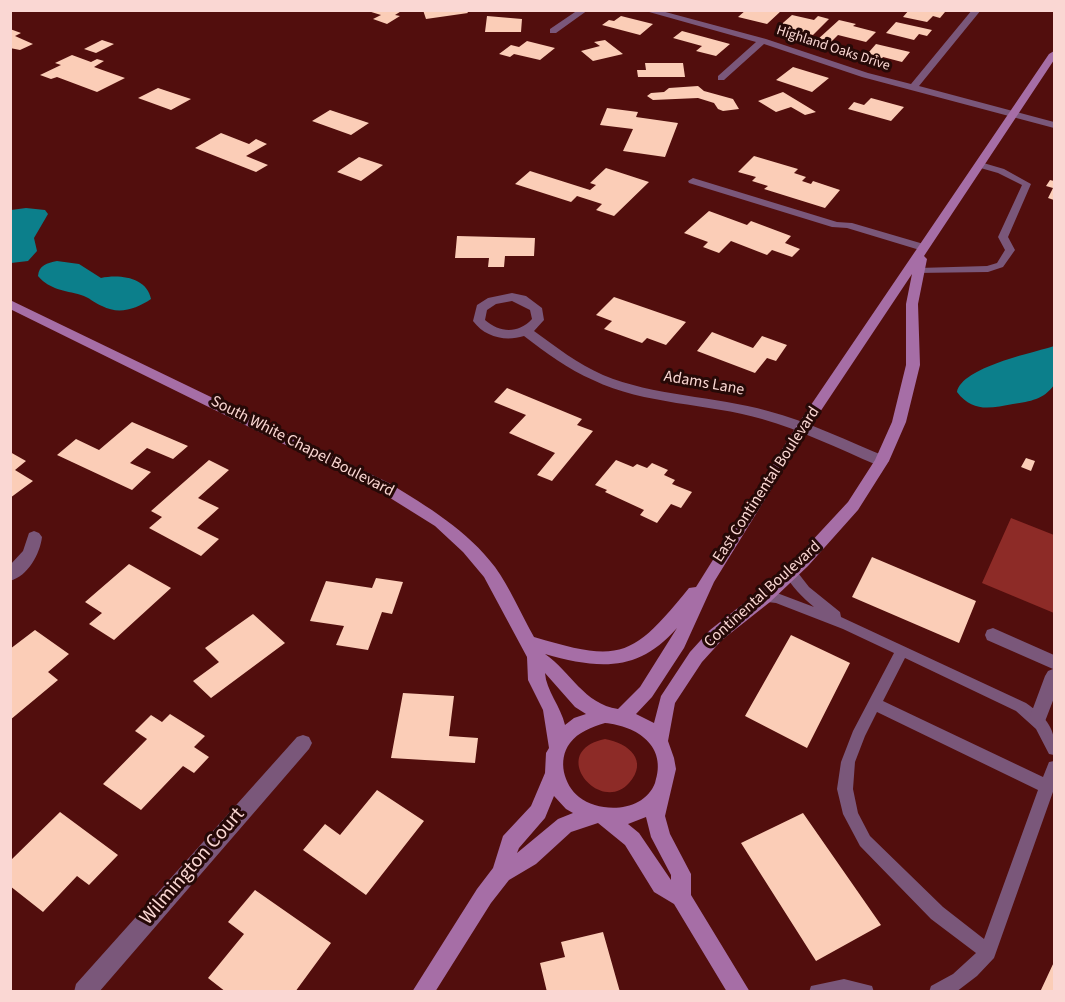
<!DOCTYPE html>
<html>
<head>
<meta charset="utf-8">
<style>
	body { margin:0 }
	#map { position:relative; width:1065px; height:1002px; overflow:hidden; background:#520e0d; font-family:"Source Sans 3",sans-serif }
	canvas { display:block }
	.frame { position:absolute; inset:0; border:12px solid #fad7d3; pointer-events:none }
</style>
</head>
<body>
<div id="map">
<canvas width="1065" height="1002"></canvas>
<div class="frame"></div>
</div>
<script>
const c = document.querySelector('canvas').getContext('2d');
c.lineJoin = 'round';
function fillPath(path, color) {
  c.fillStyle = color;
  c.fill(path, 'evenodd');
}
function write(font, color, halo, rows, align = 'center') {
  c.font = font + ' "Source Sans 3",sans-serif';
  c.lineWidth = 6;
  c.setLineDash([]);
  c.textBaseline = 'middle';
  c.strokeStyle = halo;
  c.fillStyle = color;
  for (const [text, x, y, turn = 0] of rows) {
    c.save();
    c.translate(x, y);
    c.rotate((+turn || 0) * Math.PI / 180);
    c.textAlign = isNaN(turn) ? turn : align;
    if (halo) c.strokeText(text, 0, 0);
    c.fillText(text, 0, 0);
    c.restore();
  }
}
fillPath(new Path2D(`
	M1011 518 1054 535V613L982 583Z
	M605 739C629 743 649 761 629 783 600 816 546 751 605 739Z`), '#8d2b27');
fillPath(new Path2D(`
	M26 208 45 210 48 214 34 238 37 251 28 261 11 263V210Z
	M57 261 79 264 101 278C119 274 147 277 151 299 136 309 119 315 102 306 94 303 89 297 81 295 64 290 50 290 38 276 39 265 47 263 57 261Z
	M1054 346V385C1043 400 1031 401 1013 404 991 408 973 413 957 392 962 367 1033 353 1054 346Z`), '#0c7f8b');
fillPath(new Path2D(`
	M403 10 395 15 400 16 387 24 373 19 381 15 368 11Z
	M423 10H466L468 13 426 19Z
	M746 10H778L781 11 767 24 738 17Z
	M909 10H937L945 12 940 18 933 16 927 22 903 17Z
	M792 15 814 20 818 16 829 19 813 35 793 30 790 33 776 29Z
	M487 16 522 19 521 32H485Z
	M621 16 653 24 640 35 602 25 609 20 614 21Z
	M839 20 856 24 853 26 876 32 866 42 838 35 830 43 817 40Z
	M896 22 932 30 927 36 919 34 914 40 886 33Z
	M10 29 21 33 15 36 33 44 20 50 10 48Z
	M682 31 730 44 716 56 696 51 702 46 673 38Z
	M102 40 114 44 96 53 84 49Z
	M605 40 623 54 593 61 581 51 600 46 594 42Z
	M527 41 555 48 540 60 514 54 510 57 499 54 511 45 519 47Z
	M876 44 910 52 902 62 883 57 877 64 862 60Z
	M72 55 91 62 97 59 104 61 94 67 125 78 97 92 57 77 51 79 40 75 61 65 55 63Z
	M645 63H683L685 77H638L637 70H646Z
	M793 67 829 78 812 92 776 80Z
	M698 86 704 91 733 99 739 109 723 111 718 109 714 103 698 98 653 100 647 96 651 93 664 92 669 88Z
	M158 88 191 99 171 110 138 98Z
	M783 92 816 112 805 115 791 107 776 112 758 101Z
	M871 98 904 107 891 121 848 109 854 102 864 105Z
	M607 108 638 112 636 117 678 123 665 157 623 151 633 129 600 125Z
	M330 110 369 123 351 135 312 121Z
	M221 133 249 144 256 139 267 144 246 156 268 165 256 172 195 148Z
	M754 156 798 169 794 173 806 177 802 181 811 184 813 181 840 190 825 208 764 189 768 186 752 181 756 177 738 172Z
	M359 157 383 165 361 181 337 172Z
	M606 168 649 182 614 216 596 210 602 204 577 196 571 202 515 184 530 171 590 190 596 185 590 183Z
	M1050 180 1054 181V200L1048 198 1053 188 1046 186Z
	M709 211 747 225 751 221 791 236 785 243 800 249 792 257 772 250 767 255 731 241 719 253 703 247 708 242 684 233Z
	M457 236 535 238 534 256H505L504 267H488L489 258H455Z
	M614 297 686 322 666 345 647 338 642 343 604 329 612 321 596 315Z
	M712 332 753 348 762 336 787 345 776 361 767 358 755 373 697 351Z
	M507 388 582 419 577 425 593 431 552 481 537 475 555 453 509 433 526 415 494 402Z
	M132 422 188 446 173 459 147 448 130 463 151 472 132 490 57 455 76 439 99 450Z
	M10 452 26 461 15 470 33 481 10 498Z
	M1026 458 1035 461 1031 471 1021 467Z
	M209 460 229 470 198 498 219 508 197 528 219 539 201 556 149 528 162 517 151 511Z
	M616 460 633 467 637 464 647 468 652 463 668 470 664 475 675 480 672 484 692 492 681 508 671 504 657 523 640 515 644 510 605 492 607 490 595 485Z
	M872 557 976 601 959 643 852 597Z
	M129 564 171 588 114 640 89 624 102 613 85 602Z
	M376 578 403 582 392 614 382 612 368 650 336 645 344 626 310 621 326 581 372 588Z
	M253 614 285 643 211 698 193 681 219 662 205 648Z
	M35 630 69 654 48 672 58 680 10 720V649Z
	M791 635 850 663 807 748 745 716Z
	M403 693 454 696 449 736 478 738 475 763 391 758Z
	M170 714 205 736 194 747 209 757 194 773 183 766 141 810 103 784 147 739 135 731 151 715 162 722Z
	M377 790 424 821 366 895 303 850 325 824 340 835Z
	M60 812 118 855 89 885 77 876 43 912 10 886V861Z
	M803 813 881 925 816 961 741 843Z
	M255 890 331 943 295 992H226L208 978 244 934 228 922Z
	M603 932 620 992H547L540 963 565 957 561 942Z
	M1054 962V992H1040Z`), '#fbcdb7');
fillPath(new Path2D(`
	M980 162 1004 169 1031 184 1008 237 1015 250 1003 267 988 272 916 273 914 271 919 268 987 266 997 263 1005 250 998 237 1022 185 998 173 977 167 976 165Z
	M790 568 795 569 809 587 840 612 841 617 1026 703C1047 718 1057 729 1054 755L1049 754 1036 729 1016 711 905 658 883 701 1043 777 1049 762 1054 761V789L994 958 977 976 956 992H929L931 986 953 974 976 953 931 919 860 846 843 814 837 789 841 762 853 731 894 653 843 629 776 603 759 601 757 597 759 593H777L814 607C802 597 792 587 784 573L785 569ZM877 712 1038 790 984 939 943 907 870 836 858 813 853 789 855 762 865 736Z
	M844 979 872 986 874 992H809L811 986Z`), '#7a577a');
fillPath(new Path2D(`
	M578 10H588L556 33H550V29Z
	M642 10H658L766 39 868 73 911 84 972 10H981L919 86 1054 122V128L862 77 764 44 724 80H718V76L756 42Z
	M693 178 837 222 852 223 927 245 929 247 923 251 847 228 832 227 689 183 688 181Z
	M512 293 526 296 542 308 544 320 534 331C556 347 578 364 603 375 653 396 715 396 768 411 807 421 850 442 887 457L889 461 882 466 877 465C839 449 801 430 762 419 707 403 645 405 593 380 568 369 546 353 524 336 505 342 485 337 473 321L477 305 488 298ZM512 301 530 310 532 319C518 334 500 333 485 320L487 310 496 304Z
	M34 531 39 533 42 537C40 554 28 576 10 581V565L23 551 29 533Z
	M993 628 1054 655V698L1044 724 1038 727 1032 724 1029 719 1045 676 1048 671 1053 669 987 640 985 635 987 630Z
	M303 735 309 737 312 743 309 749 99 992H74L76 984 297 737Z`), '#7a577a');
fillPath(new Path2D(`
	M1054 51V60L924 256 927 259 918 304 920 365 906 422 889 461 858 510 808 566 770 602 722 640 702 662 675 703 668 741 674 758 676 769 665 816 670 834 691 874V895L750 992H727L674 904 654 892 625 845 598 823 571 832 536 864 509 880 491 903 435 992H412L477 889 493 868 503 836 531 806 545 773 546 753 549 748 543 710 528 680 527 657 484 577 463 552 435 526 379 491 10 309V300L389 483C428 507 467 530 495 567 510 588 521 614 534 637 621 663 632 658 689 588L696 587 796 427 1049 54ZM912 274 906 304V365L892 422 875 460 848 502 796 558 758 592 710 630 690 652 661 696 654 723 636 714 652 697 684 648 714 582 806 433ZM677 628 640 687 618 709C584 704 571 672 545 654 598 669 638 673 677 628ZM545 673 575 707 586 714 574 718 565 725C561 707 546 690 545 673ZM605 723C637 726 668 746 655 783 644 812 601 814 579 797 564 785 557 760 570 743 578 732 592 727 605 723ZM554 796 566 809 573 813 558 819 517 853 519 848 545 818ZM646 817 651 837 671 875V880L639 833 628 824Z`), '#a66ea6');
write('14px', '#fad7d3', '#260907', [
	["Highland Oaks Drive",833,49,18]
]);
write('16px', '#fad7d3', '#260907', [
	["Adams Lane",704,384,10],
	["South White Chapel Boulevard",302,447,27],
	["East Continental Boulevard",767,485,-57],
	["Continental Boulevard",763,595,-42]
]);
write('20px', '#fad7d3', '#260907', [
	["Wilmington Court",193,867,-49]
]);
</script>
</body>
</html>
